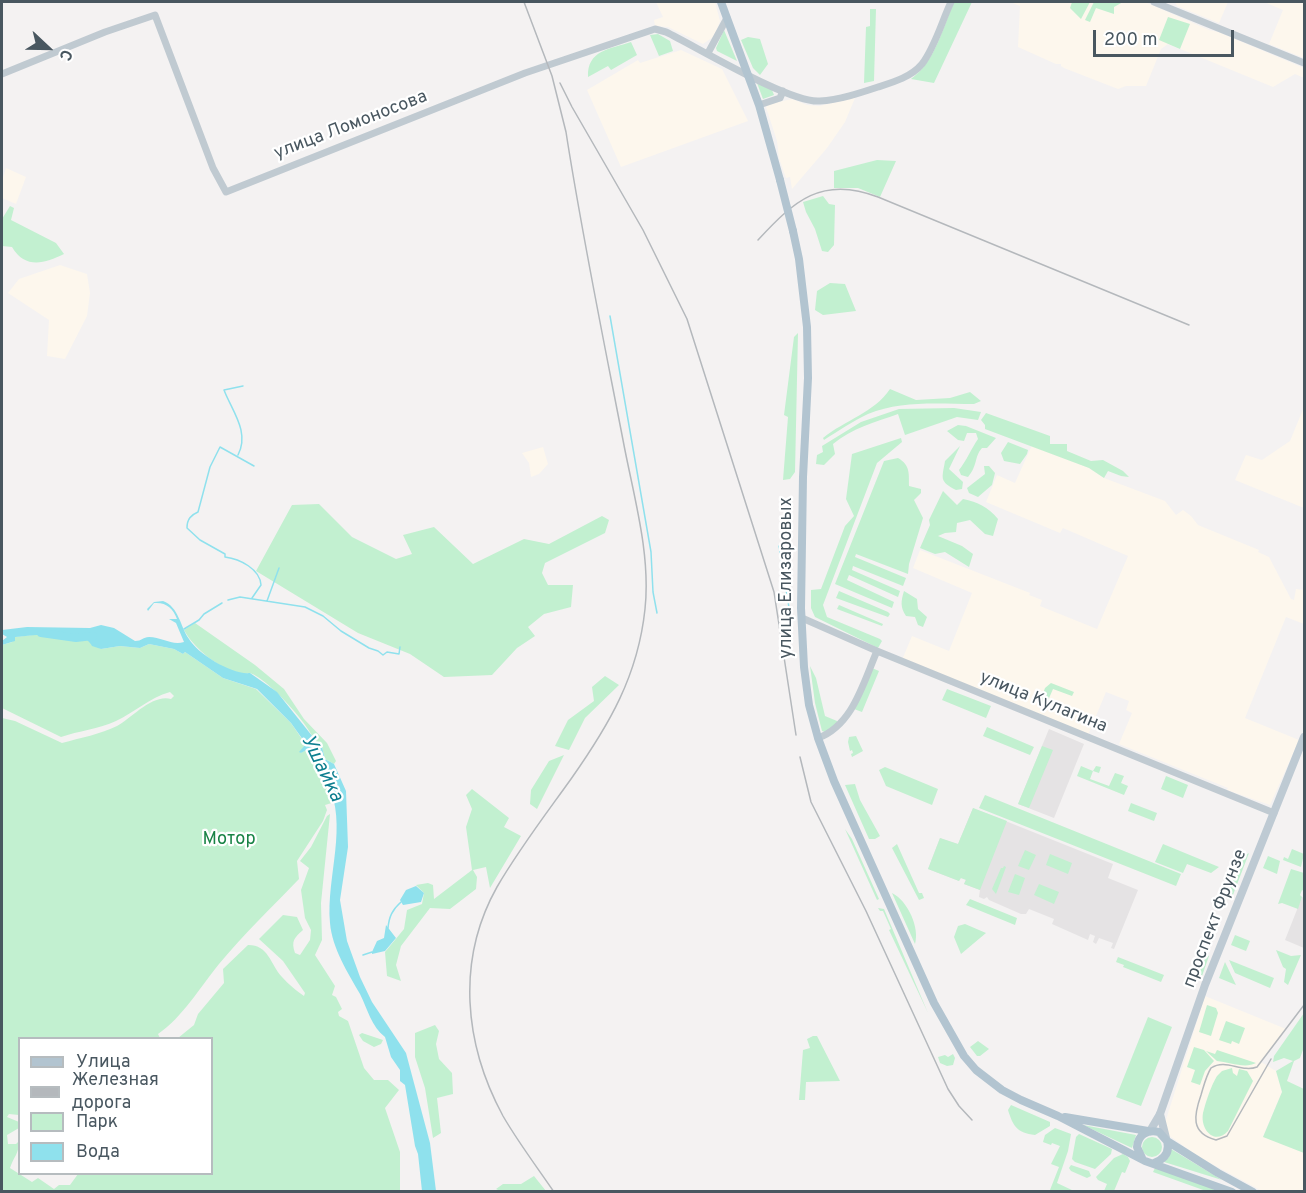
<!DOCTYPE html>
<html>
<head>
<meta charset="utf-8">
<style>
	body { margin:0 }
	#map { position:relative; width:1306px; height:1193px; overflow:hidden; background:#f4f2f2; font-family:Overpass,sans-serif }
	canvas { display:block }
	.frame { position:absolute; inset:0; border:3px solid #495760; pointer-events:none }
	.legend { position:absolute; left:18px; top:1037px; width:195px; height:138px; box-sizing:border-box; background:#fff; border:2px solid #b6bcbf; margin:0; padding:8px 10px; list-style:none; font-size:18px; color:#495760 }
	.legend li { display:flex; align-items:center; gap:12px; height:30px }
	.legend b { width:30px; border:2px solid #b6bcbf }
	.north { position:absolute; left:18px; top:18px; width:60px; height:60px; -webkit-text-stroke:4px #fff; paint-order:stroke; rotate:112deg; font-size:16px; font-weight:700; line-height:24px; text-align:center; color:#495760 }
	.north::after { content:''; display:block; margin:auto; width:21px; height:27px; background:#495760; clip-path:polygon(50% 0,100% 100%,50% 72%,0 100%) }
	.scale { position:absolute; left:1093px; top:30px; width:141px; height:27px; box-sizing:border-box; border:3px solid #495760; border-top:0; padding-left:8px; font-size:18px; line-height:21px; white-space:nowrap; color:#495760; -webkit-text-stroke:4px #fff; paint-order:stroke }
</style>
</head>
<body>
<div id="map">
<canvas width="1306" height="1193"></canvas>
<div class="frame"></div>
<ul class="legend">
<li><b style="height:8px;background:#b2c4d0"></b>Улица</li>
<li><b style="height:8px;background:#b4b8bc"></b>Железная дорога</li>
<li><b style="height:16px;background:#c2f0d0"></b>Парк</li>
<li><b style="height:16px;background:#8fe1ed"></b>Вода</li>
</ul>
<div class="north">С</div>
<div class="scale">200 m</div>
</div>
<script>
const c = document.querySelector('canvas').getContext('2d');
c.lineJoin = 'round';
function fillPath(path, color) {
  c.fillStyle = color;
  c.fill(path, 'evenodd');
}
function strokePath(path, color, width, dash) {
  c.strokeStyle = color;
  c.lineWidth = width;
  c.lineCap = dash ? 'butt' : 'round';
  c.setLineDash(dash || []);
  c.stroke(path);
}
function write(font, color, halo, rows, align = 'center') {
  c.font = font + ' Overpass,sans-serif';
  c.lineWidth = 4.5;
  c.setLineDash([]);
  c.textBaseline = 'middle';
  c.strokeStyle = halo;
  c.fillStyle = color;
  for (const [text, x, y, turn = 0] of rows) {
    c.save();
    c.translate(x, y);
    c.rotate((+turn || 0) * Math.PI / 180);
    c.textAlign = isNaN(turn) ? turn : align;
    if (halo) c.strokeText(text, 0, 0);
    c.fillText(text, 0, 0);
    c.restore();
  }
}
fillPath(new Path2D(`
	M656 2H715L720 21 717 29 713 37 703 44 668 27 655 26 654 20 663 17Z
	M1010 2H1145L1209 30 1218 32 1304 68V78L1295 74 1273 87 1168 44 1161 49 1146 86H1126L1118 89 1064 68 1061 66V64H1056L1018 47 1020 6Z
	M1175 2H1228L1219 23 1177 6Z
	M1264 2H1304V58L1269 44 1283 10Z
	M681 50 722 69 748 121 621 167 587 90 638 60 640 63Z
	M855 98 845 122 827 148 792 189 790 177 786 178 779 158 777 141 766 107 769 104 792 99 807 105 819 106Z
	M6 168 26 177 16 204 2 198V181Z
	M60 265 87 274 90 293 87 316 65 359 47 356 49 320 8 293 19 279Z
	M1304 407V508L1235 480 1246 455 1262 460 1290 441Z
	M1032 445 1089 468 1104 478 1165 501 1176 515 1183 510 1191 516 1198 525 1259 550 1258 552 1269 557 1291 599 1294 600 1296 589 1304 590V624L1286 617 1245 718 1299 740 1270 805 1227 790 1228 788 1119 744 1132 713 1126 710 1129 701 1106 692 1088 735 902 660 912 636 949 651 972 593 913 568 920 550 1030 593 1029 595 1042 600 1040 606 1097 629 1128 556 1063 528 1060 533 986 502 997 475 1015 483Z
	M543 447 548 464 539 474 531 477 529 463 522 453Z
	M1205 996 1286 1029 1261 1062 1276 1071 1282 1092 1263 1136 1304 1153V1191H1262L1199 1157 1167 1134 1164 1126Z`), '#fdf7ed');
fillPath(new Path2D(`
	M1049 729 1084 744 1054 818 1018 804Z
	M973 808 1113 864 1108 878 1138 890 1114 949 1111 948 1113 943 1099 938 1096 944 1093 942 1095 936 1090 934 1088 940 1052 924 1054 919 1029 909 1026 914H1021L989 900 987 897 984 899 979 897 980 890 964 884 966 879 960 878 959 881 928 869 940 838 958 844Z
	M1302 897 1304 898V948L1285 940Z`), '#e5e3e4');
fillPath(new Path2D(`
	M954 2H972L934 83 911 79C935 62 943 27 954 2Z
	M1072 2H1090L1081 19 1070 8Z
	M1094 2H1123L1114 7V14L1096 8 1090 22 1085 20Z
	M870 9H876L874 81 864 83 866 27 870 26Z
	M1168 17 1190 24 1180 49 1159 40Z
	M724 30 737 61 717 51 716 48Z
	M658 34 670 41 673 51 659 56 650 35Z
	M748 37 760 39 768 64 760 75 753 68 741 40Z
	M631 42 637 55 611 70 608 66 588 77C587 50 610 49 631 42Z
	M757 83 772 90 774 95 763 99Z
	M877 160 896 161 880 197 858 188H834V171Z
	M823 196 829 204 835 205 834 245 828 252 822 251 815 229 806 212 803 202Z
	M10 206 14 208 11 220 56 243 64 254C44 264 25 269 12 247L2 246V219Z
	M830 283 845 284 856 311 823 315 815 310 817 291Z
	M798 333 795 472 790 479 783 480 788 417 784 415 794 337Z
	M890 389 916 400 950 398 970 392 981 401 974 404C940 404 901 400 868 414 853 421 838 431 824 440L823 438C845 420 874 413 890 389Z
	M954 408 981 412 978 420 957 417 905 435 898 414C876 422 852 428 833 444L835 454 824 465 816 464 817 455 823 452 822 446 861 422 899 409Z
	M986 413 1050 436V444H1067V451L1091 461 1103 460 1123 471 1129 477 1121 476 1108 471 1104 478 1089 468 985 429V425L981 420Z
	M958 425 966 426 996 438 987 448H982C974 457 978 465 968 477L961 475 959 470C967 460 971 449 978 439L976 433H967L964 441 958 440 947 431Z
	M901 438 902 442 877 463 823 605 827 617 880 639 882 641 878 648 815 617 811 608V590L821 589 845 526 854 516 846 499 852 454Z
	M1008 442 1028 450 1027 454 1020 464 1004 461 1001 453Z
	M960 446 949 469 963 482 962 489 956 490C939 481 942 479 945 461Z
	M898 458C910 465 909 473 909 486L921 489V493L914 500 923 518 909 564 908 574 856 554 855 557 906 578 903 586 853 566 852 570 900 591 898 597 849 575 847 580 894 602 892 608 835 584 884 461Z
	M984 466H989L995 473 992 485 978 497 969 493 967 488 985 474Z
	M943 491 957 505 963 499C978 502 988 507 998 519L993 536 985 534 970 520 957 523 956 532 945 533 938 536 962 546 973 554 969 567 945 552 935 554 920 548 930 525 929 520Z
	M319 504 352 537 396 559 412 554 403 535 434 527 473 564 524 539 549 544 602 516 609 520 605 533 545 563 542 573 548 585H573L571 607 544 614 528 627 535 636 517 648 492 675 444 677 410 654 358 633 256 571 292 505Z
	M839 591 888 612 890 614 888 617 836 598Z
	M904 591 917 599 918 609 927 617 923 627 918 625 915 617 906 616C900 607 901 601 904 591Z
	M839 605 883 624 882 626 837 609Z
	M195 623 255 665 284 689 304 719 327 743 336 761 334 764 325 759 322 747 315 743C311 726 268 679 250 673 248 673 244 674 241 674 221 670 194 649 184 630Z
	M51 633 80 635 101 649 120 646 140 648 149 644 174 649 183 654 185 652 223 678 256 689 291 723 306 745 300 752 301 753 308 748 316 758 327 779V782L335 802 325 805 327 810 323 821 297 861 299 879C272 907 244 934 219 964 201 986 182 1018 158 1034L160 1038H20L19 1115 9 1114 7 1117 19 1122V1128L7 1135 8 1144H16L19 1141C19 1154 14 1156 10 1168L32 1182 38 1178 54 1189 59 1185H70L78 1174H212V1038H178L194 1025 198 1014 224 983 223 969 248 945C269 945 270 964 282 977 288 984 297 991 304 996L305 993 283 961 259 939 283 915 297 917 303 930C294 938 291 941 295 953L300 955 310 940 311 930 305 918 301 890 309 868 300 861 311 847 327 816 330 814 321 903 322 940 315 955 335 986 332 995 336 997 342 1009 338 1012 339 1016 348 1021 364 1068 374 1080H388L399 1090 385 1108 400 1152V1191H2V718L15 721 62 743C80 738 101 734 117 726 132 718 152 694 171 699L174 696 170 692C149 698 135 712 116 721 99 729 78 731 61 737L2 708V645L12 642 15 637Z
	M810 666 816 678 825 716 837 721 838 725 825 732 822 731 815 703Z
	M872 668 879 671 862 712 854 709Z
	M605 676 619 685 585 718 569 750 555 746 568 720 594 701 592 687Z
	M1051 683 1074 692 1072 696 1053 689 1046 705 1040 702 1045 688Z
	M947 689 991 706 986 718 942 700Z
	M987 727 1034 747 1030 755 983 736Z
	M856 736 863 751 852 757 851 754 853 753 852 750 850 751 848 742 849 737Z
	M1042 746 1053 750 1029 808 1018 804Z
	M564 755 537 809 530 804 531 790 549 761Z
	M1081 766 1093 771 1096 766 1101 767 1099 773 1093 771 1090 779 1109 786 1115 773 1124 776 1121 783 1128 786 1124 795 1077 776Z
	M885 767 938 789 932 805 886 786 879 770Z
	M1166 776 1188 785 1183 798 1161 789Z
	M855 784 860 800 880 836 875 839H869L845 785Z
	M472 789 509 818 504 827 521 836 490 888 486 867 473 870 477 877 476 889 450 909 430 908 401 946 396 965 401 981 387 976 385 952 404 929 407 910 422 904 424 893 416 885 428 883 433 885 434 899 472 870 466 827 472 809 466 795Z
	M985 795 1181 874 1176 886 979 808Z
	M1131 803 1157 813 1154 821 1128 811Z
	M973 808 1007 821 980 890 964 884 966 880 961 878 959 881 928 869 940 838 958 844Z
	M845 829 852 839 879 899 877 900Z
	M897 844 919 893H922L924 898 919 900 892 848Z
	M1163 844 1219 867 1211 873 1187 864 1183 873 1155 862Z
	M1292 849 1304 854 1301 867 1283 860 1284 857 1288 859Z
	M1025 850 1036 855 1029 870 1018 866Z
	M1249 853 1231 900 1225 898 1241 858Z
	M1050 854 1072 863 1068 874 1046 865Z
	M1268 856 1280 861 1277 874 1263 868Z
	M1004 866 1006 867 996 894 992 889 1001 868H1003Z
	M1291 869 1304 873V891L1302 890 1300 895 1302 897 1298 909 1282 903 1278 904Z
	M1015 874 1025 878 1019 895 1008 892Z
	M1039 884 1059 892 1054 904 1034 895Z
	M892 893C908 901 920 928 915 944Z
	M970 899 1017 918 1015 925 966 905Z
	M878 908 884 909 928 1013 889 930 891 929 883 911H880Z
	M965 924 986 933 961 954 954 937 958 926Z
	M1235 935 1250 941 1246 951 1231 945Z
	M1276 950 1291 956 1301 955 1288 985 1284 982 1286 969 1283 967Z
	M1202 953 1209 956 1202 976 1195 974Z
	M1118 957 1164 975 1161 982 1123 967 1124 965 1116 962Z
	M1229 960 1274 978 1270 988 1235 973Z
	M1225 962 1236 985 1219 978Z
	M1207 1005 1216 1008 1218 1013 1211 1036 1199 1032Z
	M1304 1013V1047L1300 1058 1294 1061 1287 1081 1304 1089V1153L1263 1137 1282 1092 1276 1071 1293 1061 1284 1058 1273 1062 1274 1056Z
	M1148 1017 1172 1027 1141 1106 1116 1097Z
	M1226 1021 1245 1028 1239 1044 1232 1041 1231 1044 1219 1040Z
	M435 1025 439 1031 436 1044 439 1059 452 1073 453 1094 437 1098 441 1133 433 1138 425 1088 415 1057V1033Z
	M362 1033 383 1040 381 1044 374 1047 363 1041 359 1035Z
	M813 1036H817L840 1081 806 1082 805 1100H799L803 1050 810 1048 807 1039Z
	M978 1041 989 1049 980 1056H977L970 1047Z
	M1194 1047 1204 1050 1214 1061 1205 1071 1200 1085 1191 1082 1195 1070 1187 1067Z
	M1217 1050 1256 1063C1245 1069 1229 1062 1217 1061L1206 1051 1215 1054Z
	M953 1054 955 1058 953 1065 947 1066 940 1063 938 1057 945 1055 948 1057Z
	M1232 1068 1233 1073 1237 1076 1239 1069 1247 1071 1253 1081 1228 1131C1214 1146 1200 1129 1203 1113 1206 1101 1211 1086 1217 1076L1222 1071Z
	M1011 1105 1050 1122V1126L1035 1135C1017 1133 1013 1126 1008 1110Z
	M1083 1125 1136 1135 1132 1148Z
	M1055 1128 1071 1134 1068 1151 1057 1183 1074 1191 1050 1190 1059 1167 1051 1164 1060 1146 1052 1143 1051 1145 1043 1142 1045 1135Z
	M1079 1134 1112 1149 1111 1154 1095 1169 1075 1162 1072 1159 1076 1137Z
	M1142 1147a10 10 0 1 1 20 0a10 10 0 1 1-20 0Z
	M1171 1149 1222 1180 1164 1162 1169 1157Z
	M1123 1154 1128 1157 1130 1161 1125 1173 1122 1172 1114 1191H1104L1107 1184 1098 1180 1096 1177 1114 1158Z
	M1071 1165 1089 1171 1091 1176 1087 1178 1071 1171 1069 1168Z
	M1155 1168 1217 1189 1216 1191H1206L1153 1172Z
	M534 1176 546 1191H500L496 1189 503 1184H521Z`), '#c2f0d0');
fillPath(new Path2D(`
	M163 601C179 607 180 626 189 639 198 654 232 675 250 673L277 692 313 737 315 743 322 747 325 759 334 764 346 791 348 847 340 900 347 941 360 977 372 1002 406 1053 430 1143 436 1191H422L418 1154 415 1146 405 1085 400 1081V1070L391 1057 385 1037C371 1026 368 1010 360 994 348 973 332 948 330 923 326 876 349 825 327 782V778L316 758 308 749 301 753 299 752 306 744 291 723 257 689 223 678 185 652 183 654 174 649 149 644 140 648 120 646 101 649 92 646C83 627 33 636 15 637V641L2 645V641L7 637 2 634V630L27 627 90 628 101 625 114 628 135 641C142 641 143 637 149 637 162 637 172 646 184 642L176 623 169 619H177C173 608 166 602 154 603L148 611 147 609 154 602Z
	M416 886 424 893 421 902 403 905 400 900 406 890Z
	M386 925 396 938 385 951 372 954V952L377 941 384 938Z`), '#8fe1ed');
strokePath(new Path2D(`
	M610 316 651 552 653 592 657 613
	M238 455C250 432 232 411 224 390L243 386
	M779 546 791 620
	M252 598 261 585C260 569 240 559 225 557V554L200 540 187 528C187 519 191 515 198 512L210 467 220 447 254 466
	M228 600 240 597 305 607 323 616 341 631 369 648 378 651 383 655 387 652 399 654 400 647
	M267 601 279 568
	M184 629 199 620 204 614 222 603
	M388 928C389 917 392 910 401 902
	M363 955 372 952`), '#8fe1ed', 1.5);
strokePath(new Path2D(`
	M41 633 76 638 93 636`), '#8fe1ed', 8);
strokePath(new Path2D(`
	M1154 2 1304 63
	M708 53 727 18
	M2 74 105 32 155 15 213 168 226 192 525 73 655 29 666 32C697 47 791 104 820 101 839 100 860 93 878 87 894 82 911 77 922 64 935 47 942 21 951 2
	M759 105 780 98 783 91
	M802 618 877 651 1274 813
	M818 738C853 725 863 683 877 651`), '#c0cad1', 7);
strokePath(new Path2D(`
	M1160 1114 1166 1138
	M1150 1131 1160 1114 1205 985 1304 737`), '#becad3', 8);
strokePath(new Path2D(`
	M721 2 759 105 780 180
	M793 231 799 259 807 327 808 378 803 477 801 608 804 667 809 705 818 738 834 781 934 1003 964 1056 976 1070 1002 1090 1021 1100 1058 1116 1145 1161 1232 1192
	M1065 1117 1148 1131
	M1167 1141 1218 1173 1253 1192
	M1142 1158 1137 1147C1138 1135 1147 1129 1159 1132L1167 1141C1170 1152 1165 1159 1154 1163`), '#b2c4d0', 8);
strokePath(new Path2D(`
	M1271 1059 1227 1136 1216 1140C1190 1133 1194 1115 1201 1095 1204 1085 1206 1076 1211 1068 1226 1058 1241 1073 1257 1067L1304 1005`), '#b4b8bc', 1.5);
strokePath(new Path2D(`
	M524 2 552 76 566 132C582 235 603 337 623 440 633 494 651 553 645 609 638 676 609 725 571 779 546 814 519 849 497 887 456 960 464 1044 503 1116 518 1142 537 1167 554 1192
	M560 83 572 107 643 230 687 319 774 592 796 735
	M758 240C794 201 822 175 878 197L1189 325
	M800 757 811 802 866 911 948 1089 959 1106 972 1120`), '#b4b8bc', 1.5);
strokePath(new Path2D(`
	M780 180 793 231`), '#b2c4d0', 8);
write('18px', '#495760', '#fff', [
	["улица Ломоносова",351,126,-21],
	["улица Елизаровых",787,578,-90],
	["улица Кулагина",1043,703,22],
	["проспект Фрунзе",1216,919,-69]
]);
write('18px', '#188345', '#fff', [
	["Мотор",229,840]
]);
write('italic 20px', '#0d7f90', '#fff', [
	["Ушайка",321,769,64]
]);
</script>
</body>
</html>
